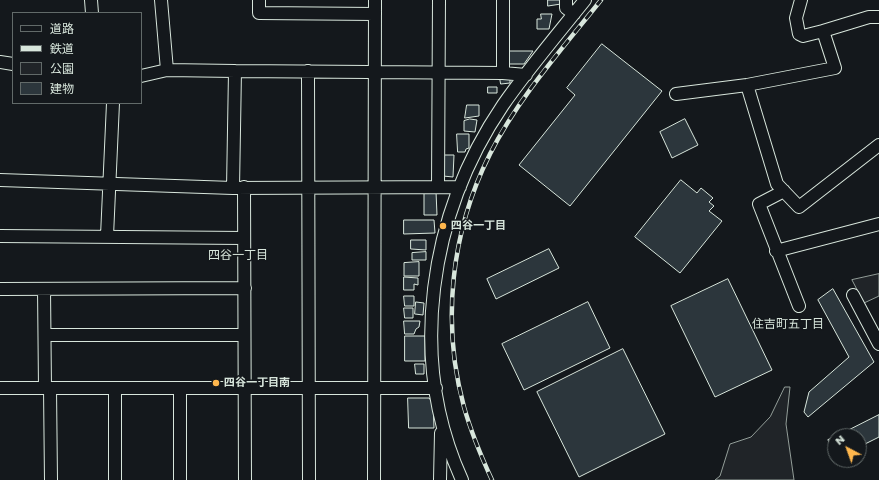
<!DOCTYPE html>
<html>
<head>
<meta charset="utf-8">
<style>
	body { margin:0 }
	#map { position:relative; width:879px; height:480px; overflow:hidden; background:#14181c; font-family:Poppins,"Noto Sans JP",sans-serif }
	canvas { display:block }
	.legend { position:absolute; left:12px; top:12px; width:130px; height:92px; box-sizing:border-box; background:#14181c; border:1px solid #626a69; margin:0; padding:5px 7px; list-style:none; font-size:12px; color:#d8e6dc }
	.legend li { display:flex; align-items:center; gap:8px; height:20px }
	.legend b { width:20px; border:1px solid #626a69 }
	.north { position:absolute; left:827px; top:428px; width:40px; height:40px; box-sizing:border-box; background:#14181c; border:1px solid #626a69; border-radius:50%; rotate:319deg; font-size:11px; font-weight:700; line-height:16px; text-align:center; color:#d8e6dc }
	.north::after { content:''; display:block; margin:auto; width:14px; height:18px; background:#ffb74d; clip-path:polygon(50% 0,100% 100%,50% 72%,0 100%) }
</style>
</head>
<body>
<div id="map">
<canvas width="879" height="480"></canvas>
<ul class="legend">
<li><b style="height:5px;background:#14181c"></b>道路</li>
<li><b style="height:5px;background:#d8e6dc"></b>鉄道</li>
<li><b style="height:11px;background:#202428"></b>公園</li>
<li><b style="height:11px;background:#2c363c"></b>建物</li>
</ul>
<div class="north">N</div>
</div>
<script>
const c = document.querySelector('canvas').getContext('2d');
c.lineJoin = 'round';
function fillPath(path, color) {
  c.fillStyle = color;
  c.fill(path, 'evenodd');
}
function strokePath(path, color, width, dash) {
  c.strokeStyle = color;
  c.lineWidth = width;
  c.lineCap = dash ? 'butt' : 'round';
  c.setLineDash(dash || []);
  c.stroke(path);
}
function write(font, color, halo, rows, align = 'center') {
  c.font = font + ' Poppins,"Noto Sans JP",sans-serif';
  c.lineWidth = 3;
  c.setLineDash([]);
  c.textBaseline = 'middle';
  c.strokeStyle = halo;
  c.fillStyle = color;
  for (const [text, x, y, turn = 0] of rows) {
    c.save();
    c.translate(x, y);
    c.rotate((+turn || 0) * Math.PI / 180);
    c.textAlign = isNaN(turn) ? turn : align;
    if (halo) c.strokeText(text, 0, 0);
    c.fillText(text, 0, 0);
    c.restore();
  }
}
const green = new Path2D(`
	M879 274V296L864 303 852 280Z
	M785 387H790L786 424 794 480H715L720 476 730 444 751 437 770 417Z`);
fillPath(green, '#202428');
strokePath(green, '#939e99', 1);
const building = new Path2D(`
	M548 0H561V4L548 6Z
	M541 14H552L549 29H537V19H541Z
	M602 44 662 91 570 206 519 165 575 95 567 88Z
	M509 51H533L524 64H509Z
	M500 78H510V83L501 84Z
	M488 87H497V93H488Z
	M467 105H479V116L465 118Z
	M470 119 477 120 475 132 464 131V121Z
	M685 119 698 145 672 158 660 132Z
	M457 134H469V148L466 149 465 152H458Z
	M444 155H454L453 177 443 176Z
	M681 180 697 193 701 188 713 198 709 202 714 206 709 211 722 221 680 273 635 237Z
	M436 191 437 215H424V192Z
	M404 220H434L435 233 404 234Z
	M411 240H426V250L411 249Z
	M549 249 559 268 496 299 487 279Z
	M426 252V260H412V253Z
	M419 262V276H404V263Z
	M404 277 418 278V285L414 284V290H404Z
	M728 279 772 370 715 397 671 306Z
	M833 289 874 362 808 417 804 412 809 392 849 357 818 300Z
	M404 296H414V306H405Z
	M416 302 424 303 423 315 415 314Z
	M588 302 610 348 524 390 502 344Z
	M404 308H413V318H405Z
	M404 321H420L419 327 416 329 414 334H405Z
	M405 336H425V361H405Z
	M623 349 665 434 579 477 537 392Z
	M415 364H424V374H416Z
	M408 398H429L433 403 434 428H409Z
	M879 415V437L859 447V436H837Z
	M835 437V455L828 440Z`);
fillPath(building, '#2c363c');
strokePath(building, '#d8e6dc', 1);
const minor = new Path2D(`
	M91 0 92 13
	M161 0 167 70
	M259 0V13L375 14
	M503 0V73
	M566 0V8L574 14
	M823 31 869 17H879
	M0 62 13 64
	M308 71 309 480
	M141 76 167 70 235 71
	M747 85 777 184 799 207 879 145
	M676 94 747 85 835 68 823 31 803 36 799 34 796 18 801 0
	M0 180 233 188 460 187
	M244 187 245 480
	M438 187 439 0
	M233 188 235 71 503 73 526 75
	M784 191 759 204 799 306
	M0 236 244 238
	M107 236 113 103
	M776 251 879 224
	M0 289 245 288
	M44 289 45 388
	M853 295 879 344
	M45 335H244
	M0 388H436
	M50 388 51 480
	M115 388V480
	M180 388V480
	M374 480 375 0
	M440 480 441 433
	M462 480C407 359 429 214 503 105 528 69 557 35 585 0`);
strokePath(minor, '#d8e6dc', 14);
strokePath(minor, '#14181c', 12);
const rail = new Path2D(`
	M492 480C481 456 471 432 464 407 441 323 451 231 490 154 518 98 562 49 601 0`);
strokePath(rail, '#d8e6dc', 4.5);
strokePath(rail, '#14181c', 3, [9]);
for (const [x, y, r, color] of [
	[443,226,4,"#ffb74d"],
	[216,383,4,"#ffb74d"]
]) {
  const dot = new Path2D();
  dot.arc(x, y, r, 0, 2 * Math.PI);
  c.fillStyle = color;
  c.fill(dot);
  strokePath(dot, '#14181c', 1.5);
}
write('bold 11px', '#d8e6dc', '#14181c', [
	["四谷一丁目",451,226],
	["四谷一丁目南",224,383]
], 'left');
write('12px', '#d8e6dc', '#14181c', [
	["四谷一丁目",238,256],
	["住吉町五丁目",788,325]
]);
</script>
</body>
</html>
